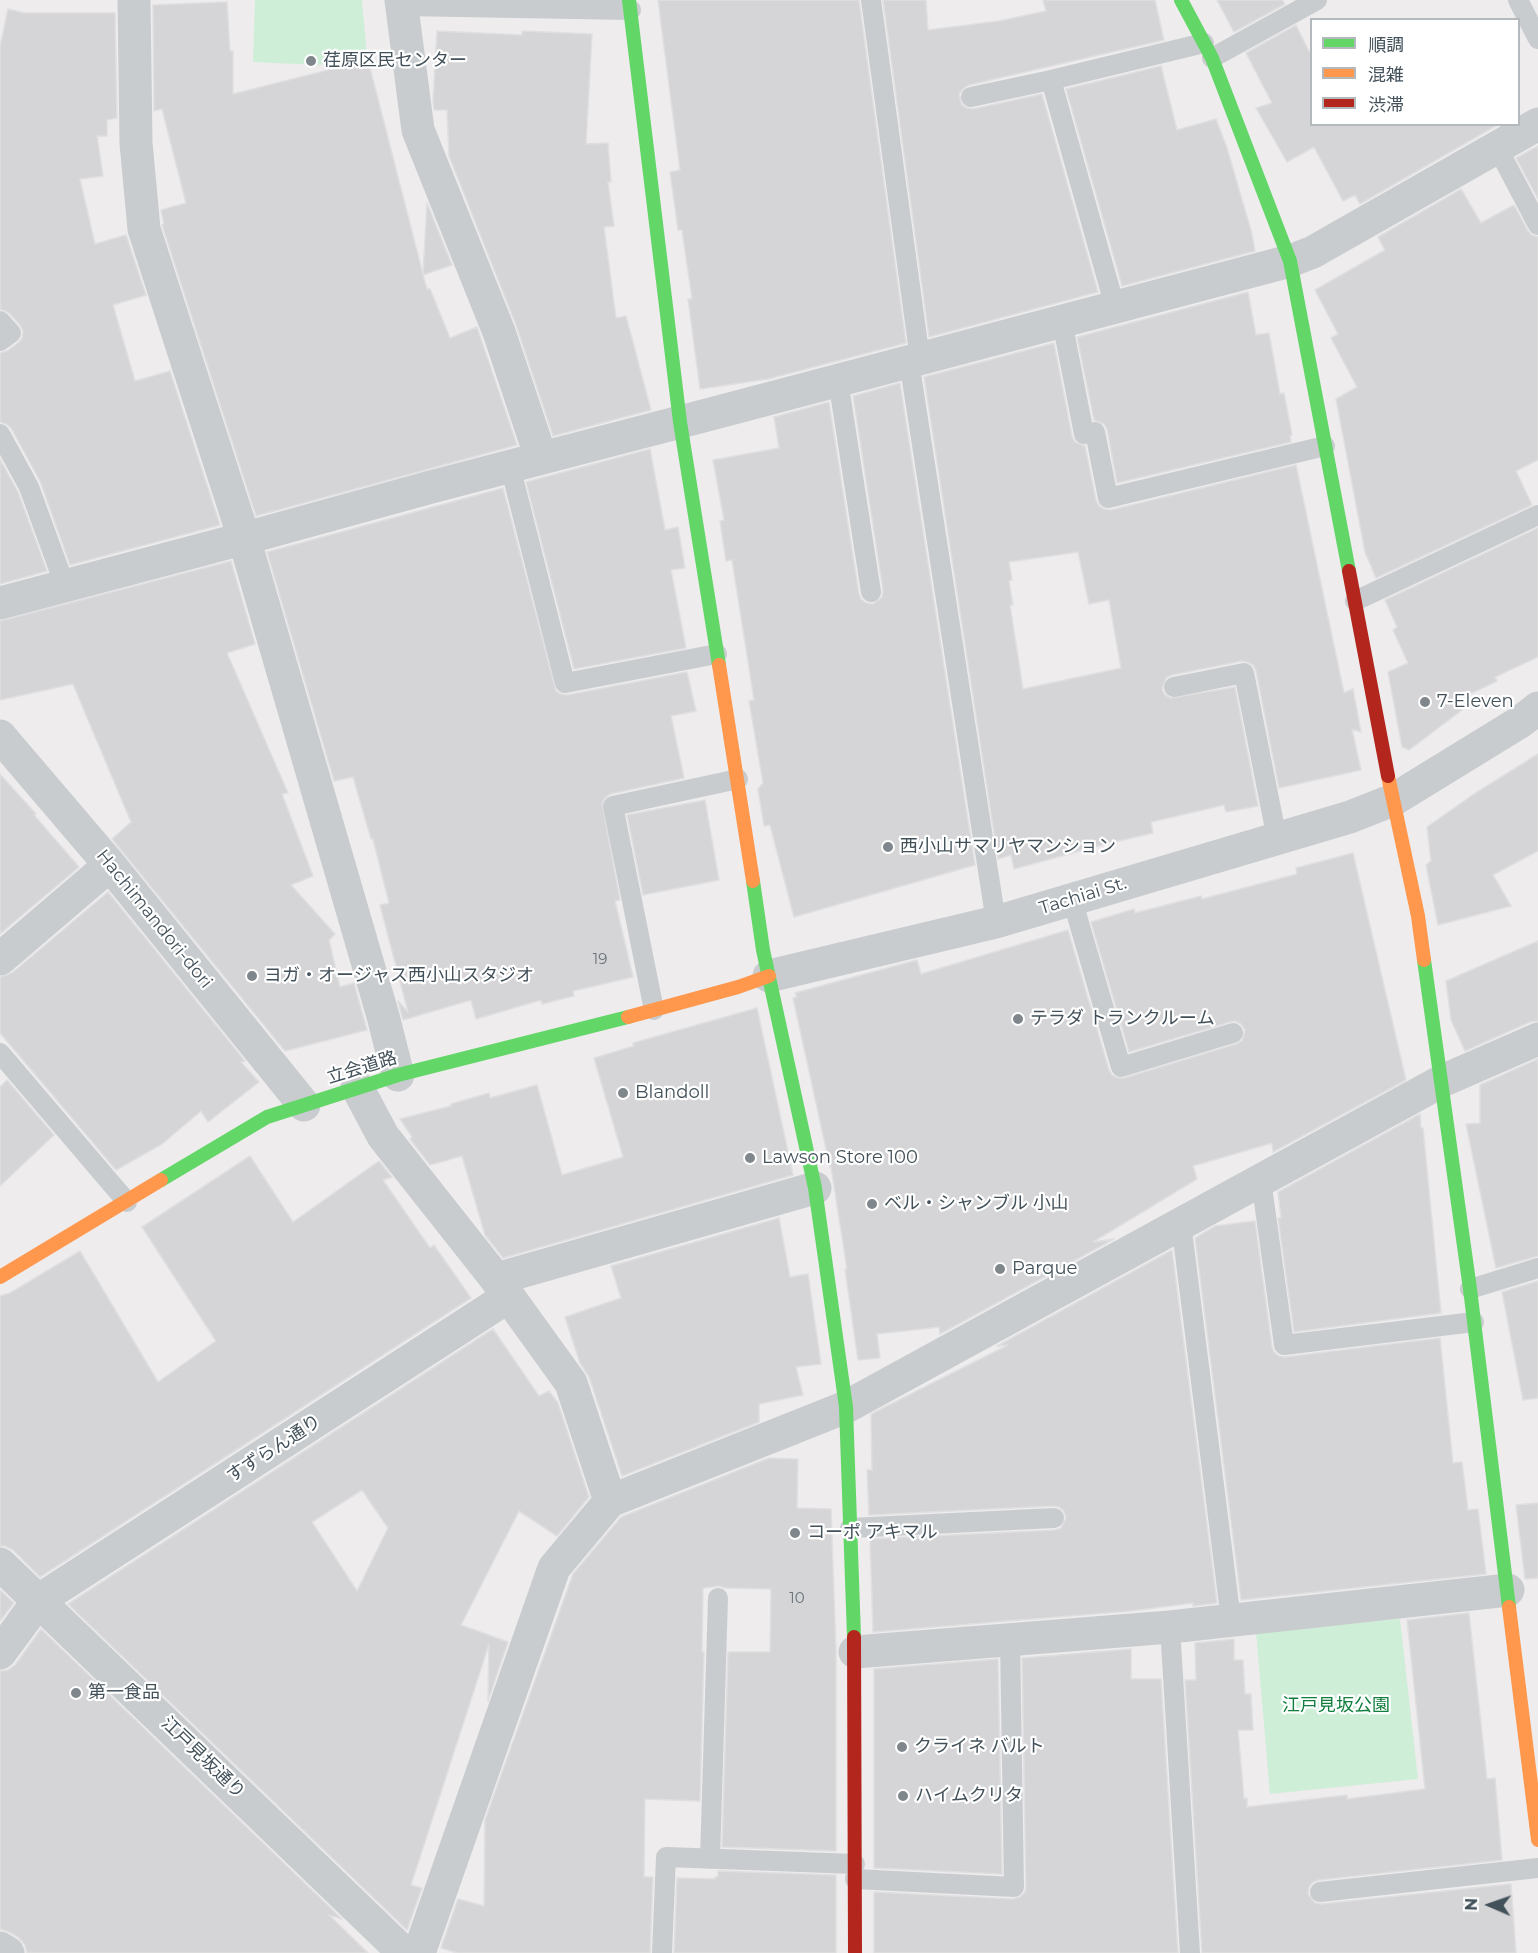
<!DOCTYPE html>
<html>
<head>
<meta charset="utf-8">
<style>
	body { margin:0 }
	#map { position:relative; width:1538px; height:1953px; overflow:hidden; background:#eeeced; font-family:Montserrat,"Noto Sans JP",sans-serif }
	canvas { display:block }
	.legend { position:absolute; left:1310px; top:18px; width:210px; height:108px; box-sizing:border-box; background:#fff; border:2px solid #b4b9bd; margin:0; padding:8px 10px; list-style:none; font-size:18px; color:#43515a }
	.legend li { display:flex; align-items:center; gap:12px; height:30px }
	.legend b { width:30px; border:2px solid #b4b9bd }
	.north { position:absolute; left:1460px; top:1875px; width:60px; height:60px; -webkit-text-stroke:4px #fff; paint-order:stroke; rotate:272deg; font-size:16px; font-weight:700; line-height:24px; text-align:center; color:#43515a }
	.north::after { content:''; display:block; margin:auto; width:21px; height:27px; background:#43515a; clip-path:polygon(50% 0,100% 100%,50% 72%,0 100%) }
</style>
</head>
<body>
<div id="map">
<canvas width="1538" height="1953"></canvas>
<ul class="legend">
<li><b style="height:8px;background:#63d668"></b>順調</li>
<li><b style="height:8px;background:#ff974d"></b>混雑</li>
<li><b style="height:8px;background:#b3261e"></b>渋滞</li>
</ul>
<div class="north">N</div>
</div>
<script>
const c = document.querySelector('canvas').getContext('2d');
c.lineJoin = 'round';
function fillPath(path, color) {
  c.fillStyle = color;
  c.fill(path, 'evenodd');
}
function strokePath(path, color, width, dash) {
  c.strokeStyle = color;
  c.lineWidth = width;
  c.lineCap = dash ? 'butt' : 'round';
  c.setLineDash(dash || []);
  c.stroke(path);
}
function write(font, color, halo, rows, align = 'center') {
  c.font = font + ' Montserrat,"Noto Sans JP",sans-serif';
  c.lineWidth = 4.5;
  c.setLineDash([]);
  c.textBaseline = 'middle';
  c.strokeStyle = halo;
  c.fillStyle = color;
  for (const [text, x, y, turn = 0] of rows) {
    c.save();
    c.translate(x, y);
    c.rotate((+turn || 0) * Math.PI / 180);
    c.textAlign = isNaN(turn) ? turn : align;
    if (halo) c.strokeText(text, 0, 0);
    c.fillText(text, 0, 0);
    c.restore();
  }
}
fillPath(new Path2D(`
	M255 0H362L367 56 319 65 253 62Z
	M1400 1619 1418 1779 1270 1794 1256 1632Z`), '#cfeed8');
const building = new Path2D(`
	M658 0H859L906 343 768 379 700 389 688 299H692L682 230H678L670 172 680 170Z
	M883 0H926L928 30 999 21 1046 11 1043 0H1155L1164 40 969 85 963 89 959 94 962 105 967 108 973 109 1042 94 1098 292 929 337Z
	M1217 0H1282L1285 4 1234 32Z
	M227 2 230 51H233V94L368 60 423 274 427 203 452 265 423 275 427 289H430L450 338 477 327 517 445 256 516 162 225 164 224 161 210 186 203 162 109 154 111 153 5Z
	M8 9 25 13H115L117 118 107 120V136H97L103 176 80 179 95 244 126 235 146 295 113 305 135 381 170 371 220 525 70 565 40 481 11 428 6 424 0 422V353L7 351 18 343 22 338 23 331 20 325 9 313 0 309V47Z
	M1296 25 1311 55V124H1499L1360 204 1355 195 1343 201 1314 147 1287 162 1256 108 1272 103 1246 53Z
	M437 31 522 35V31L592 34 586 144 608 143 611 182H608L614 226 604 227 616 318 626 316 651 410 553 436 516 325 449 156 447 110H434L433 100Z
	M1161 66 1177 130 1216 119 1227 148 1252 234 1255 251 1122 286 1066 89Z
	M1538 146V199L1516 158Z
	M1461 189 1481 223 1514 205 1528 231 1532 235 1538 237V460L1516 471 1532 505 1376 578 1365 552 1336 399 1357 387 1331 338 1338 334 1315 290 1385 250 1378 237Z
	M1248 292 1256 335 1269 333 1280 394 1284 393 1292 435 1290 436 1291 442 1117 483 1107 429 1104 424 1094 420 1077 337Z
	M1054 343 1072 436 1075 442 1085 446 1096 500 1099 506 1104 509 1111 510 1296 465 1344 693 1353 689 1361 732 1352 729 1361 770 1279 788 1256 671 1253 665 1247 662 1242 661 1172 675 1166 678 1162 689 1165 695 1171 698 1235 687 1258 806 1226 812 1224 805 1151 822 1153 833 1106 844 1014 869 1011 855 998 859 924 377ZM1078 552 1089 604 1109 600 1121 668 1023 689 1010 605H1013L1009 581 1012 580 1009 562Z
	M900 383 975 865 794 917 770 825 764 826 758 789 763 783 749 701 754 700 732 560 726 561 720 521 724 520 713 460 779 448 774 417 829 402 859 594 861 599 866 603 873 604 882 597 883 590 853 396Z
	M650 449 665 530 678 527 685 568 671 570 686 648 574 669 526 482Z
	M0 459 18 492 47 571 0 584Z
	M503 488 556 691 561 694 567 695 687 672 696 711 671 716 684 778 610 794 605 798 602 803 620 900 615 901 633 977 573 991 574 996 542 1004 541 1000 476 1019 471 1000 403 1020 398 1001 408 1012 380 905 389 903 373 839H371L353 777 334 781 267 552Z
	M1538 528V657L1495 677 1497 681 1466 696 1470 704 1409 750 1402 747 1388 672 1408 663 1393 630 1397 627 1385 600Z
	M231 561 255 644 227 653 288 793 282 794 313 876 291 885 335 934 329 940 340 987 354 983 367 1030 285 1051 112 839 131 822 73 684 0 700V621Z
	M1538 754V851L1493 875 1511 906 1438 925 1426 865 1431 861 1427 827 1474 794Z
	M0 774 36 814 34 815 79 867 0 934Z
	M705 800 719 880 643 895 627 815Z
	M1353 853 1406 1080 1273 1152 1272 1143 1193 1166 1197 1179 1093 1242 1114 1239 940 1334 939 1327 877 1334 880 1358 858 1360 845 1269H847L831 1167H830L793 998 797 997 795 993 917 960 921 974 1068 930 1109 1070 1112 1075 1118 1078H1124L1236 1044 1242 1041 1245 1030 1241 1024 1235 1021 1230 1022 1129 1052 1091 922 1134 909 1135 913 1201 896 1202 899 1297 874 1296 868Z
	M108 892 245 1061 241 1062 259 1082 208 1122 201 1111 162 1144 116 1170 0 1033V977L12 973Z
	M1538 941V1021L1530 1022 1465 1051 1451 1020 1446 981Z
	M757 1008 793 1175 503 1258 485 1235 462 1156 430 1165 410 1139 412 1137 400 1119 451 1106V1104L489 1093 490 1098 537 1085 562 1175 623 1157 594 1058 634 1046 633 1043Z
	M1538 1059V1256L1496 1268 1466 1124 1480 1123V1085Z
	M7 1080 54 1135 0 1186V1087Z
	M1420 1114 1421 1128H1423L1441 1313 1294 1332 1278 1218H1281L1278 1192Z
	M250 1156 293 1222 379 1161 392 1177 383 1180 430 1248 434 1245 471 1298 40 1577 13 1550 5 1546H0V1296L10 1293 80 1251 158 1382 216 1341 142 1227Z
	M779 1218 790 1277 808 1274 821 1364 796 1367 803 1395 759 1404V1422L622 1476 589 1377 580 1363 565 1317 621 1298 611 1266Z
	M1255 1221 1272 1347 1274 1352 1279 1356 1285 1357 1440 1338 1453 1463 1462 1462 1468 1510 1478 1509 1486 1574 1241 1600 1195 1238 1215 1226Z
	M1172 1250 1217 1603 1193 1606V1603L1131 1611 873 1632 870 1539 1055 1530 1061 1528 1066 1518 1064 1511 1059 1507 1053 1506 869 1515 867 1470H872L871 1414 1008 1345 997 1346Z
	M1538 1281V1398L1523 1400 1502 1292Z
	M493 1329 539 1396 549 1391 558 1403 589 1497 557 1536 519 1511 461 1625 508 1642 488 1701 489 1644 411 1885 422 1888 407 1930 68 1604ZM362 1490 388 1528 357 1591 312 1522Z
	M769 1458 798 1459 797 1508 831 1509 836 1652V1851L722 1847 728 1652H770L771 1589 725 1588 719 1586 703 1588 702 1652H704L700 1801 645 1799 644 1877H653L650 1953H457L441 1948 458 1899 484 1906 485 1820 573 1574 621 1517Z
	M1538 1503V1578L1525 1579 1516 1505Z
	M0 1590 14 1603 0 1621Z
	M1469 1613 1487 1779 1495 1778 1502 1860 1319 1880 1313 1882 1309 1887 1308 1894 1315 1903 1321 1904 1511 1884 1516 1953H1202L1185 1680H1196L1195 1643 1234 1639V1660H1243L1245 1694H1251L1253 1730H1238L1244 1799 1247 1798V1807L1347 1795V1799L1425 1789 1407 1620Z
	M41 1629 342 1919 329 1915 368 1953H27L25 1945 18 1937 9 1932 0 1929V1671L8 1670 15 1665Z
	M1131 1649V1679H1161L1178 1953H874V1892L1013 1899 1020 1897 1025 1892 1026 1887 1022 1658Z
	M998 1659 1002 1874 874 1868V1669Z
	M718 1871 836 1875V1953H674L677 1878 715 1879V1877H718Z`);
fillPath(building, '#d5d5d7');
strokePath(building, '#dfdee0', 1.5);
strokePath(new Path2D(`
	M871 0 920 359
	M1518 0 1538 39
	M402 6 631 10
	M1212 58 1317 0
	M971 97 1051 80
	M1497 147 1538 225
	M1115 307 1051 80 1204 43
	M0 321 11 333 0 341
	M1062 321 1084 434 1095 432 1108 498 1325 446
	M909 361 996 922
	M838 380 871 592
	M0 434 29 487 65 586
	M510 466 565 683 717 654
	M1355 601 1538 515
	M1174 687 1244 673 1277 839
	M1072 899 1121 1067 1233 1033
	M654 1010 613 806 738 779
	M0 1053 127 1202
	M1261 1180 1284 1345 1474 1322
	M1181 1223 1231 1620
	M1470 1289 1538 1268
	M850 1528 1054 1518
	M1170 1627 1190 1953
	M710 1859 718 1598
	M855 1879 1014 1887 1010 1640
	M1320 1892 1538 1868
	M662 1953 666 1857 855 1864`), '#c8ccce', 20);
strokePath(new Path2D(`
	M134 0 136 143 144 229 244 538 383 1016 398 1075
	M401 0 418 130 499 332 541 458
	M0 603 257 535 431 487 707 415 1290 261 1313 252 1538 124
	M0 736 110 865 304 1105
	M0 959 110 865
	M769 976 996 922 1350 817 1393 800 1520 722 1538 708
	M357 1087 383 1136 496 1279 571 1383 610 1501
	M496 1279 815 1188
	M0 1564 404 1953
	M855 1652 1170 1627 1508 1590
	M0 1653 39 1600 508 1297
	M0 1948 8 1953
	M419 1953 554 1568 610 1501 846 1407 1442 1081 1538 1039`), '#c8ccce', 33);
strokePath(new Path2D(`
	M629 0 680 422 719 665
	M1181 0 1212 58 1290 261 1349 571
	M753 881 763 950 815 1188 846 1407 854 1637
	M1424 960 1470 1289 1509 1607
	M161 1180 267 1117 398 1075 628 1017`), '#63d668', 14);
strokePath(new Path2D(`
	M719 665 753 881
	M1388 776 1418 916 1424 960
	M628 1017 738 987 769 976
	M0 1277 161 1180
	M1509 1607 1538 1840`), '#ff974d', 14);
strokePath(new Path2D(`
	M1349 571 1388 776
	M854 1637 855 1953`), '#b3261e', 14);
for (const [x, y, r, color] of [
	[311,61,6,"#7f878d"],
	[1425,702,6,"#7f878d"],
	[888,847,6,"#7f878d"],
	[252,976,6,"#7f878d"],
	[1018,1019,6,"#7f878d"],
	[623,1093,6,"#7f878d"],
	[750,1158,6,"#7f878d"],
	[872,1204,6,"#7f878d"],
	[1000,1269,6,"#7f878d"],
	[795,1533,6,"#7f878d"],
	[76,1693,6,"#7f878d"],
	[902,1747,6,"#7f878d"],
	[903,1796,6,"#7f878d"]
]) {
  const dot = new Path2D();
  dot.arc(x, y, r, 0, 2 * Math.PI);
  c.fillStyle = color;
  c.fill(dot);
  strokePath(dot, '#fff', 2);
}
write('15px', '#69737a', null, [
	["19",600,960],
	["10",797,1599]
]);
write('18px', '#43515a', '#fff', [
	["荏原区民センター",323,61],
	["7-Eleven",1437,702],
	["西小山サマリヤマンション",900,847],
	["ヨガ・オージャス西小山スタジオ",264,976],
	["テラダ トランクルーム",1030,1019],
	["Blandoll",635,1093],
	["Lawson Store 100",762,1158],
	["ベル・シャンブル 小山",884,1204],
	["Parque",1012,1269],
	["コーポ アキマル",807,1533],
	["第一食品",88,1693],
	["クライネ バルト",914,1747],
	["ハイムクリタ",915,1796]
], 'left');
write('18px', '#43515a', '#fff', [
	["Tachiai St.",1083,896,-17],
	["Hachimandori-dori",154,919,51],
	["立会道路",362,1068,-17],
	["すずらん通り",274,1449,-33],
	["江戸見坂通り",203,1758,44]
]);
write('18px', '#117e3e', '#fff', [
	["江戸見坂公園",1336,1706]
]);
</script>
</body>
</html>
